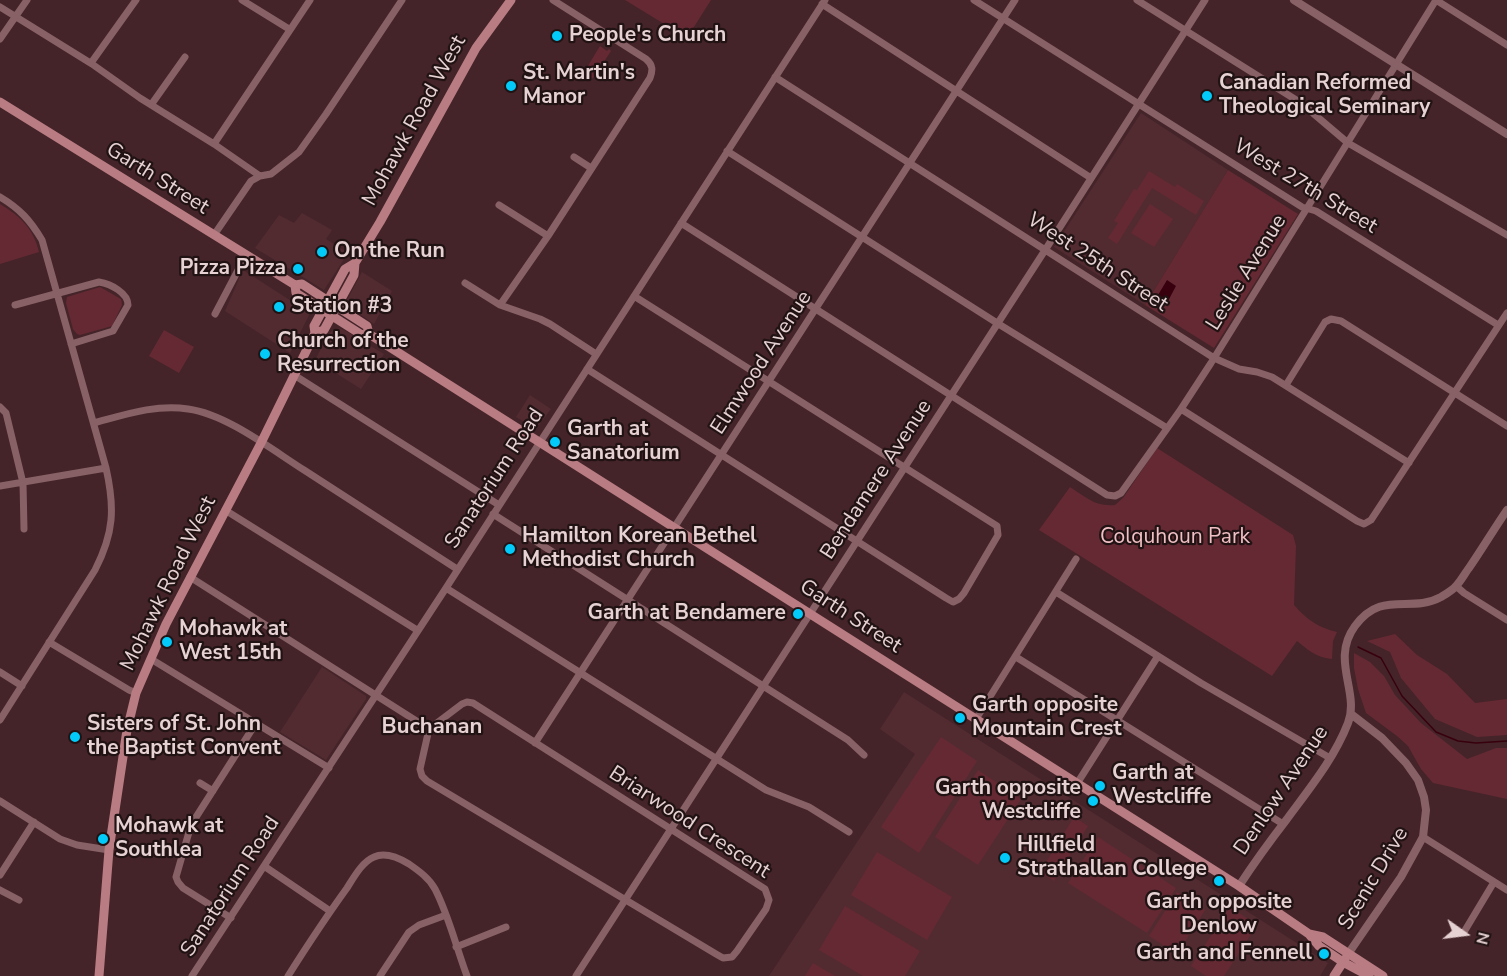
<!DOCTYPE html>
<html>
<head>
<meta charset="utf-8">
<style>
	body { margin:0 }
	#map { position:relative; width:1507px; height:976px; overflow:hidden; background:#442429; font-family:"Nunito Sans",sans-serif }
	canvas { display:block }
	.north { position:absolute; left:1435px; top:904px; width:60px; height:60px; -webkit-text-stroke:4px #211314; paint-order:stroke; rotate:104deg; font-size:16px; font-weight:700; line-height:24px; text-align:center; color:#e7d2d3 }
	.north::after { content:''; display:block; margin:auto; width:21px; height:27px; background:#e7d2d3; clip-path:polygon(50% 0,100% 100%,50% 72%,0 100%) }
</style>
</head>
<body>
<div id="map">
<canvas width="1507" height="976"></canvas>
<div class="north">N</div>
</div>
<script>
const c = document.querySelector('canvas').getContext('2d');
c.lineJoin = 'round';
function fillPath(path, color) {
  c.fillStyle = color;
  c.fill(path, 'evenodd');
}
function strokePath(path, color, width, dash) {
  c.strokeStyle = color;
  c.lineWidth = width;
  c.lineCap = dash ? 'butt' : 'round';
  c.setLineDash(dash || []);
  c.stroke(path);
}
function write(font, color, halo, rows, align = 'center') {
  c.font = font + ' "Nunito Sans",sans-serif';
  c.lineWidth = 4.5;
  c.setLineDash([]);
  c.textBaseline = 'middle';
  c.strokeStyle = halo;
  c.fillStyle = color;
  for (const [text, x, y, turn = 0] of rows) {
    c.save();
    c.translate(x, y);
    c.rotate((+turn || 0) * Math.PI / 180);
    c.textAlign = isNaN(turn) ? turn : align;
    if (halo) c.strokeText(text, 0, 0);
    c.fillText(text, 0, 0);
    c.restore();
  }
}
fillPath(new Path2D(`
	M1141 113 1228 170 1145 305 1054 247Z
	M302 213 332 230 326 239 348 253 324 290 255 248 279 215 294 223Z
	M243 270 310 313 290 353 225 311Z
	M362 272 392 291 374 324 351 308 347 300Z
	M338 328 344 330 384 354 361 389 315 360 329 333 334 329Z
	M530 395 551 409 539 425 533 427 516 417Z
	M322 667 366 696V699L326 760 280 732Z
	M904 692 1328 963 1320 976H769L915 754 880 729Z`), '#522b31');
fillPath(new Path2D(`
	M625 0H711L687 38Z
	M600 46 607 51 609 49 611 51 594 77 590 80 582 78 581 77 583 74Z
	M1228 170 1298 214 1214 348 1145 305Z
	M1149 171 1175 187 1177 184 1204 201 1196 215 1152 188 1117 244 1108 238 1118 223 1114 221 1134 189 1137 190Z
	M0 204C21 217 33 228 39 252L0 264Z
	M1150 204 1173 219 1154 247 1131 233Z
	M100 287 121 299 122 305 112 326 80 335 77 334 73 329 66 303 67 297Z
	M164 330 194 347 179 373 149 356Z
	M1157 448 1293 535 1296 546 1294 605C1306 619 1319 628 1337 632L1333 641 1332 659C1317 658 1308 650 1297 641L1272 676 1039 530 1070 487C1086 497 1095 507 1115 505L1123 498Z
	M1395 634 1417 655 1447 674 1475 703 1507 699V735L1477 737 1435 719 1401 678 1390 652 1367 641Z
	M1354 653 1370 662 1384 676 1395 695 1421 723 1467 759 1496 748H1507V799L1433 783 1421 769 1408 746 1397 736 1366 713 1358 689 1354 668Z
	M941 737 977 761 919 853 881 827Z
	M978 770 1021 799 978 865 935 837Z
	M1074 817 1088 826 1054 881 1040 872Z
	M1098 837 1176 888 1147 933 1068 883Z
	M877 852 952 897 927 940 851 895Z
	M1177 892 1205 910 1177 954 1149 936Z
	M845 906 920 951 905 976H863L819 950Z
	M1230 907 1257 925 1224 976H1206L1191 966Z
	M813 963 835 976H805Z`), '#652933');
fillPath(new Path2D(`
	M1167 280 1176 286 1168 301 1158 295Z`), '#38000e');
strokePath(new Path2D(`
	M1358 647 1381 658 1402 696 1436 732 1458 741 1476 743 1507 741`), '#38000e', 1.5);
strokePath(new Path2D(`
	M242 0 289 29
	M974 0 1302 207 1316 211 1498 325
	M1137 0 1301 103 1348 143 1507 235
	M822 4 1091 178
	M0 7 92 64 140 98 214 144 260 176
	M0 39 27 0
	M91 63 136 0
	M775 77 1214 358 1239 369 1257 372 1272 377 1409 463
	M151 105 185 57
	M214 144 310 0
	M727 151 997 323 1167 428
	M574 157 591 168
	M0 197C20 209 30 220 42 240L106 468C115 508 114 533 95 570L0 720
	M499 205 548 236
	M681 223 1107 495 1115 496 1121 493 1181 409 1211 363 1436 0 1507 45
	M214 235 251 181 260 176 271 174 299 152 326 114 402 0
	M465 283 500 305 540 319 550 324 596 354
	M15 305 99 282C111 284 128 293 128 305L113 331 71 344
	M500 305 548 236 650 78C653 70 653 65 646 59L553 0
	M215 314 246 255
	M587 369 946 598 953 602 959 599 964 593 998 535 997 526 634 296
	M294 375 499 505
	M1286 385 1325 322 1331 319 1341 321 1507 426
	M0 407 6 413 23 483 24 529
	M1181 409 1357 521 1364 524 1371 520 1507 313
	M94 423C124 415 155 404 188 409 226 414 271 449 304 470 355 503 406 536 457 569
	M0 486 106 468
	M225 510 417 630
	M493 514 848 740 864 755
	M190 577 429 729 420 769 422 776 427 781 716 954 723 958 732 957 737 951 766 909 769 900 765 889 473 703 467 702 462 704 429 729
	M1456 586 1464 593 1507 620
	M446 588 766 790 809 807 849 832
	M1056 592 1201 683 1330 758
	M49 642 129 690 136 693
	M1016 657 1283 824
	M151 659 329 768
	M0 672 22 686
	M976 719 1076 559
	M535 743 1015 0
	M1078 782 1158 656
	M200 783 213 791
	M0 801 60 839 77 845 109 850
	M1423 837 1507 890
	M264 866 330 911
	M0 875 34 822
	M0 890 19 900
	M231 918 183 888 178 882 176 877 191 825 256 723
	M1464 932 1494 882
	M456 947 506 927
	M192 976 446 588 825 0
	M288 976C307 946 326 917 347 888 354 877 362 862 374 857 385 852 399 858 409 864 419 871 429 878 435 889 449 916 456 947 467 976
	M380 976 409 932 419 925 446 915
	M576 976 1060 227 1205 0`), '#876165', 7);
strokePath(new Path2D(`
	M1294 0 1507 134
	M1239 886C1254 863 1270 841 1287 819 1309 789 1334 759 1348 723 1360 692 1330 660 1355 626 1382 589 1410 614 1441 597 1446 594 1453 590 1456 586 1461 581 1465 573 1469 568 1482 549 1494 529 1507 510
	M1348 954 1401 877 1423 837 1426 810 1424 797 1418 780 1406 763 1382 738 1351 714`), '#876165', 8);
strokePath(new Path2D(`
	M0 102 295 285 302 284 367 326 369 334
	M295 285 296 293 362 335 369 334 1239 886 1309 934 1319 946 1343 962 1369 976
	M315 333 324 330 354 275 355 263
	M1309 934 1323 937 1383 976
	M99 976 109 850 127 730 136 693 166 624 261 443 315 333 314 326 345 269 355 263 380 222 476 48 511 0
	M1334 976 1345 959`), '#b87c82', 9);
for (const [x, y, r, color] of [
	[557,36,6,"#02cbf9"],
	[511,86,6,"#02cbf9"],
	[1207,96,6,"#02cbf9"],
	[322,252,6,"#02cbf9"],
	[298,269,6,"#02cbf9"],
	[279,307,6,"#02cbf9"],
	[265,354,6,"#02cbf9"],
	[555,442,6,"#02cbf9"],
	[510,549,6,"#02cbf9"],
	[798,614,6,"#02cbf9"],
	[167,642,6,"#02cbf9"],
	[960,718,6,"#02cbf9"],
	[75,737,6,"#02cbf9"],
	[1100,786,6,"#02cbf9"],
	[1093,801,6,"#02cbf9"],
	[103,839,6,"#02cbf9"],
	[1005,858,6,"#02cbf9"],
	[1219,881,6,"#02cbf9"],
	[1324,954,6,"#02cbf9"]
]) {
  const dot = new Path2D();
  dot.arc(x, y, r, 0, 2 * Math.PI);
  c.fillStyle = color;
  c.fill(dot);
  strokePath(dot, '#211314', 2);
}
write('bold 21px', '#e7d2d3', '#211314', [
	["People's Church",569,36],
	["St. Martin's",523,74],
	["Manor",523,98],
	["Canadian Reformed",1219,84],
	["Theological Seminary",1219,108],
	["On the Run",334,252],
	["Pizza Pizza",286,269,"right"],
	["Station #3",291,307],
	["Church of the",277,342],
	["Resurrection",277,366],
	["Garth at",567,430],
	["Sanatorium",567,454],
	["Hamilton Korean Bethel",522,537],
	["Methodist Church",522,561],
	["Garth at Bendamere",786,614,"right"],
	["Mohawk at",179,630],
	["West 15th",179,654],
	["Garth opposite",972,706],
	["Mountain Crest",972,730],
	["Sisters of St. John",87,725],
	["the Baptist Convent",87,749],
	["Garth at",1112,774],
	["Westcliffe",1112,798],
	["Garth opposite",1081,789,"right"],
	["Westcliffe",1081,813,"right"],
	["Mohawk at",115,827],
	["Southlea",115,851],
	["Hillfield",1017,846],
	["Strathallan College",1017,870],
	["Garth opposite",1219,903,"center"],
	["Denlow",1219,927,"center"],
	["Garth and Fennell",1312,954,"right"]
], 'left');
write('21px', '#e7d2d3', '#211314', [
	["Mohawk Road West",415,121,-61],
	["Garth Street",157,179,32],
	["West 27th Street",1305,187,31],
	["West 25th Street",1097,263,33],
	["Leslie Avenue",1247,273,-58],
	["Elmwood Avenue",762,363,-57],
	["Sanatorium Road",495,479,-57],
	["Bendamere Avenue",877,480,-57],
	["Mohawk Road West",169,584,-64],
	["Garth Street",850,617,33],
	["Denlow Avenue",1282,791,-56],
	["Briarwood Crescent",689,823,33],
	["Scenic Drive",1374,879,-59],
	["Sanatorium Road",231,887,-57]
]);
write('21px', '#f0bfc4', '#211314', [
	["Colquhoun Park",1175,538]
]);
write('bold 22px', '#e7d2d3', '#211314', [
	["Buchanan",432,728]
]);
</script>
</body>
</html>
